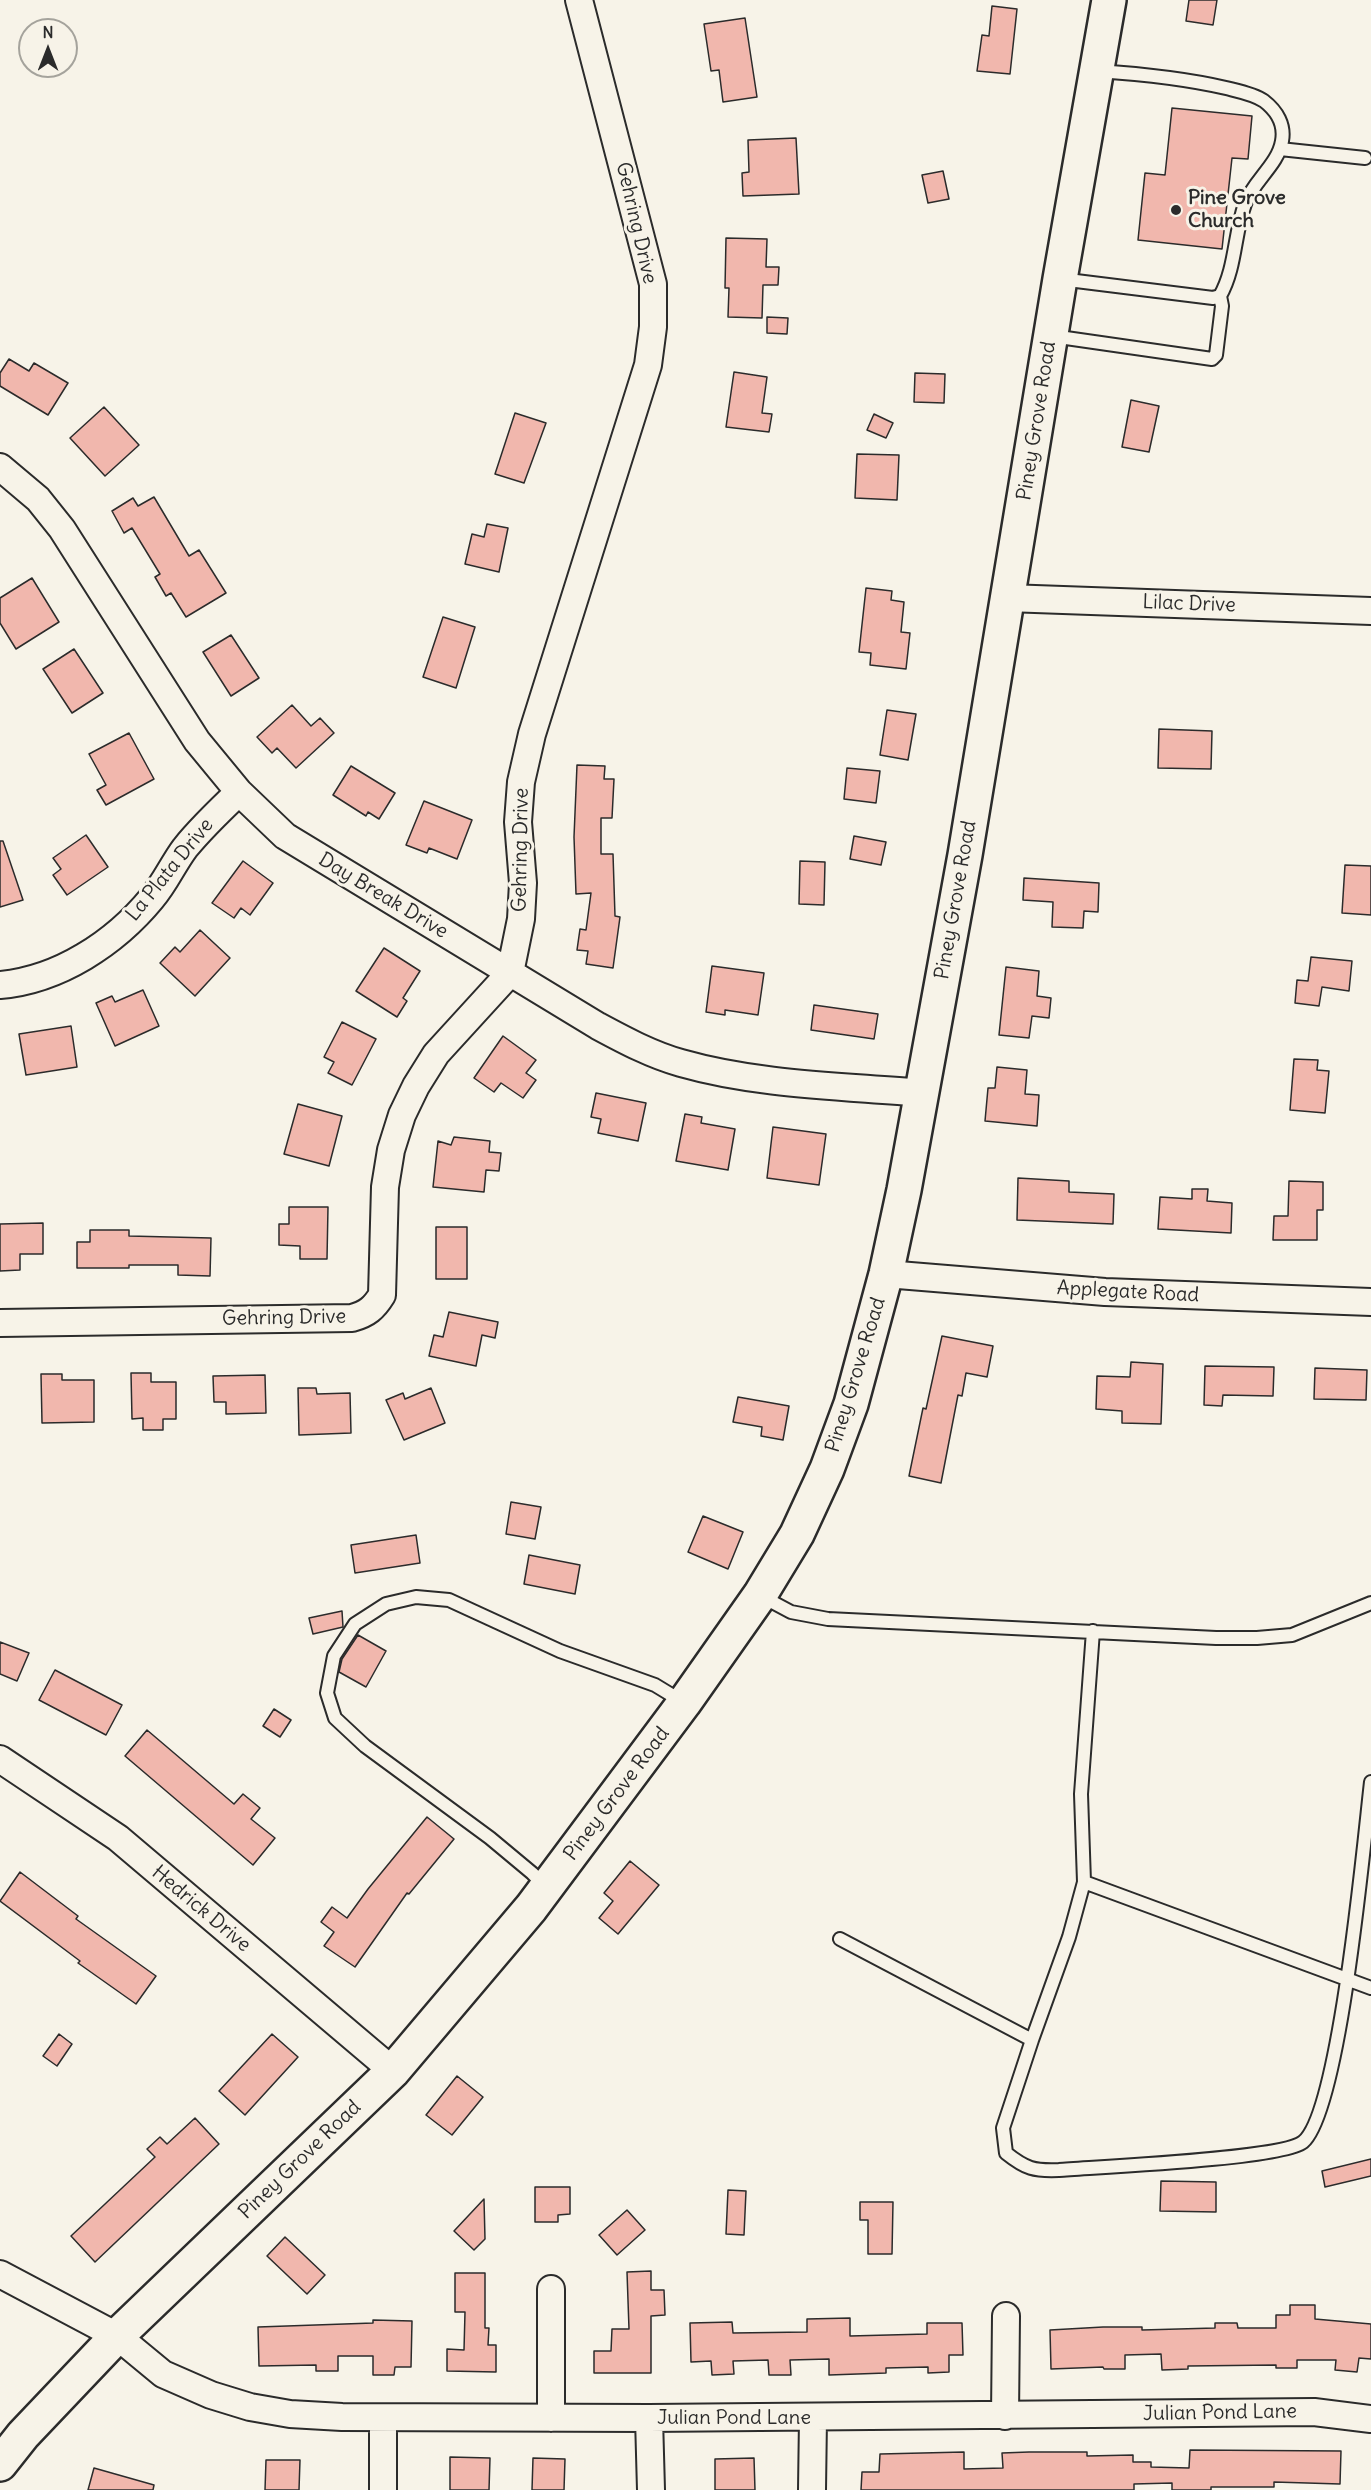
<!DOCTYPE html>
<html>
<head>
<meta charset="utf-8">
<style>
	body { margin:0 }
	#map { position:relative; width:1371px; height:2490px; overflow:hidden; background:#f7f3e8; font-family:Delius,sans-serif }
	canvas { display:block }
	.north { position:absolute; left:18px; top:18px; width:60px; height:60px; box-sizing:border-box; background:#f7f3e8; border:2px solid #a5a39c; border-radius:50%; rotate:0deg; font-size:16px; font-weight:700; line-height:24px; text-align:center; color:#2b2b2b }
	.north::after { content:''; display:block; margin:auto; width:21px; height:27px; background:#2b2b2b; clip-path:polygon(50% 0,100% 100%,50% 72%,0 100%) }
</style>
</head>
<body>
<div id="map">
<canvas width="1371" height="2490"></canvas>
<div class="north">N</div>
</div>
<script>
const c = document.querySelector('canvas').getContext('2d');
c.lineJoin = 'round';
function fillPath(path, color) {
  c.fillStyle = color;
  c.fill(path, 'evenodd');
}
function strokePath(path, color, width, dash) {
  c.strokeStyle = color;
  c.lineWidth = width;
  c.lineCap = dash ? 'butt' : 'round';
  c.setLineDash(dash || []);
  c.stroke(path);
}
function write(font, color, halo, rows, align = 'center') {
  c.font = font + ' Delius,sans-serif';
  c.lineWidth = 6;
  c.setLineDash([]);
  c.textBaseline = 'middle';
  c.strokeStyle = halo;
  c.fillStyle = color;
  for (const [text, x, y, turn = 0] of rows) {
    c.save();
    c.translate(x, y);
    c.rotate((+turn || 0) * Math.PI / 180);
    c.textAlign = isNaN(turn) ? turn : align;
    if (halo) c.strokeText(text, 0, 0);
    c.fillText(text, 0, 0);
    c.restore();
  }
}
const building = new Path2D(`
	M1189 0H1217L1213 25 1186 21Z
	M992 6 1017 9 1010 74 977 71 982 35 989 36Z
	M745 18 757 97 723 102 719 70 711 71 704 24Z
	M1172 108 1252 116 1248 159 1232 158 1222 249 1138 240 1145 173 1165 175Z
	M796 138 799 194 743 196 742 173 749 172 748 140Z
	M943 171 949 199 928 203 922 175Z
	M726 238 767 239 766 267H779L778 285H763L762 318 728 317 729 288H725Z
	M767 317 788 318 787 334 767 333Z
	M9 359 29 371 34 363 68 383 48 415 0 386V373Z
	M734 372 767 377 762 413 772 414 769 432 726 427Z
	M915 373 945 374 944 403 914 402Z
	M1131 400 1159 406 1149 452 1122 447Z
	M104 407 139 445 105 476 70 438Z
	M515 413 546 423 524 483 495 474Z
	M874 414 893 423 886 438 867 430Z
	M857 454 899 455 897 500 855 498Z
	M154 497 189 556 199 550 226 593 186 617 171 593 166 596 155 577 160 574 132 528 124 533 112 511 133 498 138 506Z
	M487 524 508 528 499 572 465 564 472 534 484 537Z
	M32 578 59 622 16 649 0 623V598Z
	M866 588 892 591 891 600 904 602 901 632 910 633 906 669 870 665 871 653 859 652Z
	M443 617 475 627 456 688 423 677Z
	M231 635 259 678 231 696 203 652Z
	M74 649 103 693 72 713 43 669Z
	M292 705 311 726 320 718 334 733 296 768 277 748 272 753 257 737Z
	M887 710 916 714 908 760 880 755Z
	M1159 729 1212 731 1211 769 1158 768Z
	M129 733 154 779 106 805 97 790 106 785 89 754Z
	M577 765 605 766 604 779H614L612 818H601V854H613L615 916 620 917 613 968 586 964 588 951 577 950 580 929 586 930 591 893 576 894 574 837Z
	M351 766 395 793 379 819 368 812 366 816 333 795Z
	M847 768 880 771 876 803 844 799Z
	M424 801 472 820 457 859 429 848 427 853 406 845Z
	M86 835 108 867 67 895 53 875 61 869 53 858Z
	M854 836 886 842 881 865 850 859Z
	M0 841H3L23 900 0 907Z
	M243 861 273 883 250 915 241 908 234 918 212 903Z
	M800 861 825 862 824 905 799 904Z
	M1345 865 1371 866V915L1342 913Z
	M1024 878 1099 883 1098 912 1084 911 1083 928 1052 927 1053 902 1023 900Z
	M200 930 230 958 195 996 160 963 175 947 180 952Z
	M384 948 420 971 403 998 407 1001 397 1017 356 991Z
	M1311 957 1352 961 1349 991 1322 987 1319 1006 1295 1003 1297 980 1308 981Z
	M712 966 764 973 758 1015 725 1010V1015L706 1012Z
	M1006 967 1039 971 1037 996 1051 998 1049 1018 1032 1016 1029 1038 999 1035Z
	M143 990 159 1026 115 1046 96 1003 112 996 115 1002Z
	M814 1005 878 1014 874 1039 811 1030Z
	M342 1022 376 1039 352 1085 328 1073 334 1062 324 1057Z
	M71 1026 77 1067 26 1075 19 1034Z
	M503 1036 536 1060 526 1073 536 1080 523 1098 501 1083 494 1092 474 1078Z
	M1294 1059 1318 1060 1317 1070 1329 1071 1325 1113 1290 1110Z
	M997 1067 1027 1070 1025 1094 1039 1095 1037 1126 985 1121 988 1088H995Z
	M596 1093 646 1103 638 1141 598 1133 601 1119 591 1117Z
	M298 1104 342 1116 329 1166 284 1154Z
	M685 1114 702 1117 701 1123 735 1129 728 1170 676 1161Z
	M773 1127 826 1134 819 1185 767 1178Z
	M454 1137 490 1141 489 1152 501 1153 499 1171 486 1170 484 1192 433 1187 438 1141 451 1145Z
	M1018 1178 1069 1181V1192L1114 1194 1113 1224 1017 1220Z
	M1289 1181 1323 1182V1210H1317V1240H1273L1274 1216H1288Z
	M1192 1189H1208L1207 1201 1232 1203 1231 1233 1158 1229 1160 1197 1192 1199Z
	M289 1207H328L327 1259H300V1246L279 1245V1224H289Z
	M43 1223V1254H20V1270L0 1271V1224Z
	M436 1227H467V1279H436Z
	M90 1230H129V1236L211 1238 210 1276 178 1275V1265H129V1268H77V1242H90Z
	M449 1312 498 1322 495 1338 482 1335 476 1366 429 1356 434 1335 443 1337Z
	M942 1336 993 1346 987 1377 966 1373 962 1396 958 1395 941 1483 909 1476 923 1408 926 1409Z
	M1131 1362 1163 1364 1161 1424 1122 1423V1411L1096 1409 1097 1376 1130 1377Z
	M1205 1366 1274 1367 1273 1396 1223 1395 1222 1406 1204 1405Z
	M1315 1368 1367 1370 1366 1400 1314 1399Z
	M131 1373H151V1382H176V1419H163V1430H143V1418L132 1419Z
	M41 1374H62V1380H94V1422L42 1423Z
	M265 1375 266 1413 226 1414V1402H214L213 1376Z
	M298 1388H316L317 1394 350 1393 351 1433 299 1435Z
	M431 1388 445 1423 404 1440 386 1400 403 1393 405 1399Z
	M738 1397 789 1406 783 1440 761 1436 762 1427 733 1422Z
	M511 1502 541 1507 535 1539 506 1534Z
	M703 1516 743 1532 728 1569 688 1552Z
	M416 1535 420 1563 355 1573 351 1545Z
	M529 1555 580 1565 575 1594 524 1584Z
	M342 1611 343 1627 313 1634 309 1618Z
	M358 1635 386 1651 366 1687 339 1672 342 1659Z
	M0 1642 29 1653 17 1681 0 1674Z
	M55 1670 122 1705 106 1735 39 1700Z
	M274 1709 291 1720 280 1737 263 1726Z
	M147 1730 234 1804 243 1794 260 1808 251 1819 275 1838 253 1865 125 1756Z
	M427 1817 454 1839 409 1894 407 1893 355 1967 324 1946 334 1932 321 1922 332 1907 347 1918 368 1889Z
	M630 1861 659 1885 618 1934 599 1918 613 1901 604 1893Z
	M20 1872 78 1916 76 1919 156 1976 136 2004 78 1963 80 1961 0 1901Z
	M59 2034 72 2044 57 2066 43 2056Z
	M272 2034 298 2057 245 2115 219 2091Z
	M457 2076 483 2097 452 2135 426 2115Z
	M195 2118 219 2144 95 2262 71 2236 155 2157 147 2149 160 2137 167 2144Z
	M1371 2159V2176L1325 2187 1322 2171Z
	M1161 2181 1216 2182V2212L1160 2211Z
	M535 2187H570V2214L558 2215V2222H535Z
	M728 2190 746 2191 744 2235 726 2234Z
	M484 2199 485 2239 474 2250 454 2231Z
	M860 2202H893L892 2254H868V2220H860Z
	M627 2210 645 2230 617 2255 599 2235Z
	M285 2237 325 2275 307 2294 267 2256Z
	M651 2271V2290H664L665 2315 651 2316V2373H594V2351H611L612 2329H629L627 2272Z
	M455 2273H485V2328H489L488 2345H496V2372L447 2371V2349L464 2350 465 2312H455Z
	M1290 2305H1315V2319L1371 2324V2359L1359 2358 1357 2372 1335 2370 1336 2360H1297V2368H1276V2365L1188 2366V2369L1162 2370 1161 2354 1125 2355V2369H1104L1103 2367 1051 2369 1050 2330 1103 2327H1142V2330L1215 2328V2323H1237L1238 2328H1276V2315H1290Z
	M850 2318V2336L927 2334V2323H962L963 2355H949V2372L928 2373V2367L886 2368V2373L829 2375V2359L790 2360 791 2375H769L768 2360 733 2361 734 2374 712 2375 711 2361 691 2362 690 2323 732 2322 733 2333 807 2332V2319Z
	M373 2320 412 2321 411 2367H395L394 2375H373V2356H338V2371H316V2365L259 2366 258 2327 373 2323Z
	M1190 2450 1341 2451 1340 2484 1274 2482V2487H1211V2490H1172V2483L1134 2484V2490H861L862 2472H879L880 2454 964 2452V2469L1003 2468 1002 2453 1029 2452H1087V2456L1133 2455V2462H1151V2467L1189 2468Z
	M450 2457 490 2458 489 2490H450Z
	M533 2458 565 2459 564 2490H532Z
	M754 2458 755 2490H715V2459Z
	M266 2460H300L299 2490H265Z
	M94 2468 154 2485 153 2490H88Z`);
fillPath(building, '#f1b7ad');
strokePath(building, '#2b2b2b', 1.5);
const lane = new Path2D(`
	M1280 149 1365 158
	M1060 279 1213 298 1220 296C1236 268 1234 234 1245 204 1253 181 1278 165 1282 141 1285 125 1277 111 1264 101 1254 94 1238 91 1226 88 1183 78 1142 74 1098 71
	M1052 336 1212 359 1216 355 1222 306 1220 296
	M761 1596 791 1612 828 1619 1216 1638H1257L1292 1635 1371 1603
	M1093 1631 1081 1794 1084 1882 1069 1937 1032 2040 1003 2128 1006 2153C1026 2169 1034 2171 1059 2170 1098 2167 1282 2159 1303 2142 1340 2111 1364 1841 1371 1782
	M1084 1882 1371 1988
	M546 1887 532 1873 490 1838 365 1746 335 1718 327 1693 334 1656 355 1624 386 1604 416 1597 449 1600 560 1651 655 1685 683 1702
	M840 1939 1032 2040`);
const street = new Path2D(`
	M0 467 38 499 62 529 197 741 239 792 285 836 598 1026C624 1040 652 1055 681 1063 758 1085 842 1086 921 1093
	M1007 598 1371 611
	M0 985C59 980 115 943 152 898 165 883 173 864 185 848 201 828 220 810 239 792
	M886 1274 1105 1292 1371 1302
	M0 1323 352 1318C367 1314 374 1308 382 1295L385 1187 391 1150 402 1115 416 1086 436 1054 510 973 521 919 523 883 518 822 521 782 532 734 648 365 653 327V284L579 0
	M0 1759 118 1838 393 2071
	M0 2274 117 2336 163 2374 211 2395 250 2407 290 2414 342 2417 649 2418 1314 2412 1371 2419
	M551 2289V2418
	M1005 2416 1006 2316
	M649 2418 651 2490
	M383 2490V2418
	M812 2490 813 2418`);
const secondary = new Path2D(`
	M0 2464 23 2435 117 2336 393 2071 531 1908 684 1703 760 1595 797 1534 827 1469 851 1404 886 1274 904 1190 965 855 1060 279 1109 0`);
strokePath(lane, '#2b2b2b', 16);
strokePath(street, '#2b2b2b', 30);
strokePath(secondary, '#2b2b2b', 38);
strokePath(lane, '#f7f3e8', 12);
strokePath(street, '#f7f3e8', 26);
strokePath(secondary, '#f7f3e8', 33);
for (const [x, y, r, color] of [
	[1176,210,6,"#2b2b2b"]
]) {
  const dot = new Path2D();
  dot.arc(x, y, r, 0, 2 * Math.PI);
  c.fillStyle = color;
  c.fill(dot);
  strokePath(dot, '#f7f3e8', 2);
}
write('bold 20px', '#2b2b2b', '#f7f3e8', [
	["Pine Grove",1188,198],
	["Church",1188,221]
], 'left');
write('20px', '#2b2b2b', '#f7f3e8', [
	["Gehring Drive",636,223,77],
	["Piney Grove Road",1037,421,-81],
	["Lilac Drive",1189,604,2],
	["Gehring Drive",521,850,-89],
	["La Plata Drive",170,870,-51],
	["Day Break Drive",383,896,31],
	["Piney Grove Road",956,900,-80],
	["Applegate Road",1128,1292,3],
	["Gehring Drive",284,1318,-1],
	["Piney Grove Road",856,1375,-73],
	["Piney Grove Road",617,1794,-53],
	["Hedrick Drive",201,1909,40],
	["Piney Grove Road",300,2160,-44],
	["Julian Pond Lane",1220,2413,-1],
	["Julian Pond Lane",734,2418]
]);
</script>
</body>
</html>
